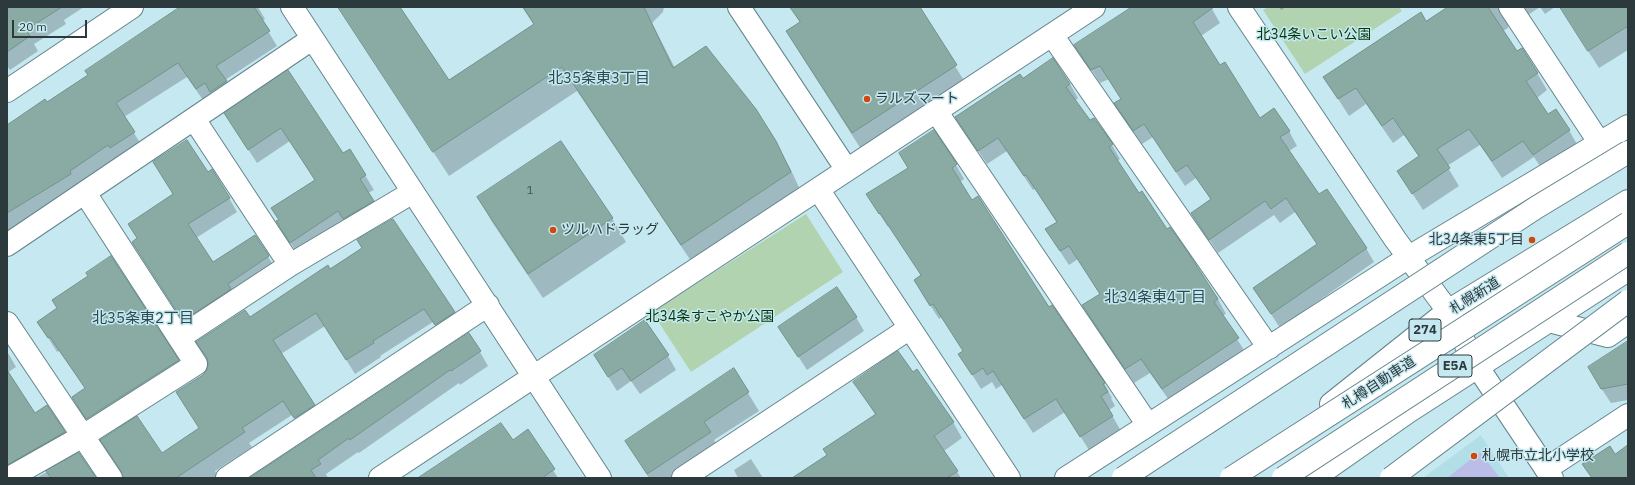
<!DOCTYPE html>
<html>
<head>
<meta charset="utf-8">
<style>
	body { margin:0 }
	#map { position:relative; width:1635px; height:485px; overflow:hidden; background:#c6e9f1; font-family:"IBM Plex Sans",sans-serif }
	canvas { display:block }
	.frame { position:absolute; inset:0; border:8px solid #2c3a3d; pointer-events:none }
	.scale { position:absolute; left:12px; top:20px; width:75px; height:18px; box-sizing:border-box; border:2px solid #2c3a3d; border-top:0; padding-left:5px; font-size:12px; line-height:14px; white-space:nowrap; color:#2c3a3d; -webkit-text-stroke:3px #c6e9f1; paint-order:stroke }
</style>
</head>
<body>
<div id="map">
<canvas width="1635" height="485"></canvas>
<div class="frame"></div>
<div class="scale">20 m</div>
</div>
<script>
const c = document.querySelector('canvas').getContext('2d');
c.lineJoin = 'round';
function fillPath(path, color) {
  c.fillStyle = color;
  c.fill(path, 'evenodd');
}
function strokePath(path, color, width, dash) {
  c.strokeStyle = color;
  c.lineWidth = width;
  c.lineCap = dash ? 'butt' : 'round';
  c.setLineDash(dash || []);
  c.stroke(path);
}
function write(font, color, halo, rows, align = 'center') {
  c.font = font + ' "IBM Plex Sans","Noto Sans JP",sans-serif';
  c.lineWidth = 3;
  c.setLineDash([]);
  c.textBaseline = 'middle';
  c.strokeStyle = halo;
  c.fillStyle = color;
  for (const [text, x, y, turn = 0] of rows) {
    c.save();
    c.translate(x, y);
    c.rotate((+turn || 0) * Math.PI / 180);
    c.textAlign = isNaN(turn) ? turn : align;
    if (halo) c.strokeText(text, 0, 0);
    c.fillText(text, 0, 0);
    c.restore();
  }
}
fillPath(new Path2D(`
	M1481 435 1509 478H1423Z`), '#b2dee8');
fillPath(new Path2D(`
	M1268 7H1399L1402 11 1305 74 1263 10Z
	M806 214 843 272 691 372 652 312Z`), '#b1d3b0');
fillPath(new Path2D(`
	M1480 452 1500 478H1447Z`), '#bbbde8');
fillPath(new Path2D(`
	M7 7H84L64 20 66 24 34 44 38 51 10 70 7 66Z
	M192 7H258L265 19 262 21 277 46 225 80 234 96 205 103 187 77 124 117 142 146 7 234V126L47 103Z
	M338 7H400L449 82 534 25 522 7H664L663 12 652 23 675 68 775 142 790 168 804 198 697 270 577 91 449 176Z
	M791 7H918L970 90 866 157 801 55 787 31 800 23Z
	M1131 7H1211L1220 23 1201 36 1220 66 1260 119 1289 131 1297 146 1289 151 1319 195 1366 248 1374 262 1280 328 1254 288 1318 245 1295 212 1280 223 1274 215 1218 253 1192 213 1211 200 1196 178 1185 186 1153 137 1142 144 1124 118 1122 99 1109 79 1100 83 1076 46 1131 8Z
	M1279 7H1286L1281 10Z
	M1450 7H1555L1545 14 1540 7 1528 15 1508 19V28L1503 31 1516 52 1537 73 1547 90 1537 98 1548 115 1569 130 1579 148 1543 171 1534 157 1502 178 1480 145 1447 166 1459 186 1423 210 1398 171 1419 157 1404 135 1393 143 1366 104 1349 116 1324 77 1426 22Z
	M1560 7H1628V50L1599 68Z
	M288 72 343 155 350 150 374 190 368 193 381 215 299 256 286 236 279 220 315 181 290 141 257 163 225 114Z
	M1023 79 1070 84 1078 98 1075 101 1090 122 1112 145 1120 159 1117 161 1139 194 1188 255 1218 299 1226 314 1222 316 1246 353 1171 403 1150 373 1134 383 1092 320 1084 306 1100 295 1078 259 1069 265 1055 244 1047 230 1057 223 1035 189 1033 190 1007 151 987 164 956 117Z
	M956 165 964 179 960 182 972 201 1104 383 1112 398H1111L1115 406 1109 410 1121 431 1089 450 1065 412 1033 433 1002 385 996 389 992 382 981 389 960 355 964 352 942 317 939 319 923 294 922 276 890 226 888 227 876 209Z
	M208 173 229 198 237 212 196 238 213 263 255 236 277 271 192 334 133 243Z
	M478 198 612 218 626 242 543 298 492 222Z
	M330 270 454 313 462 327 444 338 433 322 380 356 381 357 355 374 325 326 281 354 322 419 303 432 292 415 249 443 252 447 215 471 219 478H136L162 454 200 429 203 375 249 318Z
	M856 317 864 331 807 370 779 327Z
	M47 336 178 361 186 375 95 433 73 397 86 389 59 351 57 352Z
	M1628 342V400L1611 403 1597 382Z
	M7 351 16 367 7 373 35 414 64 432 73 448 7 478Z
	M480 352 488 366 460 385 459 383 359 453 358 452 326 474 328 478H251Z
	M595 356H668L676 370 640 394 631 381 617 391Z
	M734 370 759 411 714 440 721 451 680 478H649L626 441Z
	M913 373 953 422 962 438 944 451 961 478H794L828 456 876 416 854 382Z
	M528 431 558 478H444L513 441Z
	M79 454 94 478H36Z
	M751 459 763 478H738L734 470Z`), '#0003');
const building = new Path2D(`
	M7 7H62L26 30 30 36 7 52Z
	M180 7H254L270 31 216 66 227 81 210 92 205 83 196 89 178 63 116 103 135 132 110 148 108 145 70 171 71 174 7 213V125L45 99 47 102 88 75 85 71Z
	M338 7H400L449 80 534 24 523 7H644L673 68 706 46 756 109 776 141 791 172 681 245 562 67 433 152Z
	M790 7H920L957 65 852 133 786 31 800 22Z
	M1132 7H1214L1193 22 1220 65 1225 62 1260 118 1274 108 1290 131 1280 137 1319 194 1327 189 1367 248 1271 314 1253 288 1317 244 1286 198 1271 209 1265 201 1209 240 1191 213 1211 199 1187 165 1176 172 1144 124 1133 131 1114 103 1121 99 1100 66 1091 70 1074 45Z
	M1448 7H1488L1517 51 1522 48 1538 73 1526 81 1548 114 1556 109 1570 130 1533 155 1523 141 1492 161 1469 129 1437 149 1450 168 1412 194 1397 171 1419 156 1393 118 1382 126 1356 88 1338 99 1323 77 1421 12 1426 21Z
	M1560 7H1628V26L1588 51Z
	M1053 58 1070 84 1066 87 1090 120 1094 118 1113 144 1109 147 1139 193 1142 191 1167 229 1170 227 1189 254 1218 299 1214 302 1239 338 1162 389 1141 359 1125 369 1082 305 1100 294 1069 246 1060 251 1045 229 1057 222 1026 175 1024 176 998 138 978 151 955 117 1020 74 1023 78Z
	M288 70 343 153 350 149 366 175 360 179 374 201 343 219 338 211 290 243 276 221 279 220 271 208 315 180 281 128 248 150 224 113Z
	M934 130 957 164 952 168 972 200 978 196 1049 307 1052 305 1105 383 1103 384 1108 392 1101 396 1113 416 1080 437 1056 399 1024 419 993 371 987 375 983 368 972 375 958 354 963 351 933 304 930 306 914 280 921 275 880 213 879 214 866 194 908 168 899 153Z
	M187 140 208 172 212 169 230 198 188 224 213 262 255 235 269 256 228 284 231 289 183 321 132 242 137 238 128 224 173 194 153 162Z
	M561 141 613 218 528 274 477 197Z
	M393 219 455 312 435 325 424 309 373 341 374 343 346 360 316 313 273 340 315 405 294 418 283 401 242 428 245 432 176 478H123L121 471 100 440 137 416 162 453 199 428 176 392 203 375 207 369 208 364 207 358 196 342 245 310 250 317 328 265 330 269 362 248 357 240Z
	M111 256 179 360 86 419 72 397 85 388 50 337 48 338 37 322 57 308 52 300 88 276 86 273Z
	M837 287 857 317 798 357 778 327Z
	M645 320 669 355 631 381 622 368 608 377 594 355Z
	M469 333 481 351 451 371 450 370 350 440 349 438 318 460 321 464 311 470 316 478H250Z
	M1628 341V384L1601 389 1588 367Z
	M898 351 913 372 917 369 954 422 934 436 958 471 947 478H792L827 455 823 449 876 414 853 382Z
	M734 368 749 392 704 422 711 432 647 474 625 441Z
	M7 370 35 413 47 405 65 432 7 465Z
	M501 423 513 440 528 429 555 469 542 478H418Z
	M1628 445V478H1592L1582 464 1610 446 1615 454Z
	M79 453 96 478H51L46 471Z`);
fillPath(building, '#8aaba3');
strokePath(building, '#72928b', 1);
const street = new Path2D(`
	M292 7 600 478
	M739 7 847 170
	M1510 7 1599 142
	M1052 35 1269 348
	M7 91 132 7
	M936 111 1148 425
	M194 119 290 265
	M818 189 1009 478
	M7 245 312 39
	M1549 321 1608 336 1628 322
	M7 323 111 478
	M179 338 290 265 413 192
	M1546 469 1628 415
	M9 478 83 436 196 364 85 193
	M227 478 488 305
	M380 478 1094 7
	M683 478 910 328
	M1066 478 1409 257 1628 126`);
const secondary = new Path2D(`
	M1239 7 1395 239 1448 311 1477 366 1552 478`);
const highway = new Path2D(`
	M1331 404 1448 311 1628 201
	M1314 478 1408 412 1628 270`);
strokePath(street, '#64848b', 24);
strokePath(secondary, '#64848b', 24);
strokePath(highway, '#64848b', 24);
strokePath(street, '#fff', 22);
strokePath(secondary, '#fff', 22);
strokePath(highway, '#fff', 22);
const highwayBridge = new Path2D(`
	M1123 478 1537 207 1628 152
	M1231 478 1628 223
	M1283 478 1628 253
	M1391 478 1628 301`);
strokePath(highwayBridge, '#64848b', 24, []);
strokePath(highwayBridge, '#fff', 22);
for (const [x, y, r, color] of [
	[867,99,4,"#cf490b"],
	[553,230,4,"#cf490b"],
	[1532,240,4,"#cf490b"],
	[1474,456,4,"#cf490b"]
]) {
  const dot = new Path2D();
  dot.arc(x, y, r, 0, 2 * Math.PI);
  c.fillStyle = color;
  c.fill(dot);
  strokePath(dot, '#c6e9f1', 1.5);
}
write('12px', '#445656', null, [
	["1",530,191]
]);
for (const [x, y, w] of [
	[1425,330,32],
	[1455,366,34]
]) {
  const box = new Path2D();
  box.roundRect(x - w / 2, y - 11, w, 22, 3);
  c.fillStyle = '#c6e9f1';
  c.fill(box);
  strokePath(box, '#2c3a3d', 1);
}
write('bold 13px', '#2c3a3d', null, [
	["274",1425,330],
	["E5A",1455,366]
]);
write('14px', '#043708', '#c6e9f1', [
	["北34条いこい公園",1314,35],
	["北34条すこやか公園",710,317]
]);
write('14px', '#2c3a3d', '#c6e9f1', [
	["ラルズマート",875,99],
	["ツルハドラッグ",561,230],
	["北34条東5丁目",1524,240,"right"],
	["札幌市立北小学校",1482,456]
], 'left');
write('14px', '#2c3a3d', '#c6e9f1', [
	["札幌新道",1475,296,-32],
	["札樽自動車道",1379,383,-33]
]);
write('15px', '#2c4b51', '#c6e9f1', [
	["北35条東3丁目",599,79],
	["北34条東4丁目",1155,298],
	["北35条東2丁目",143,319]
]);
</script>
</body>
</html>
